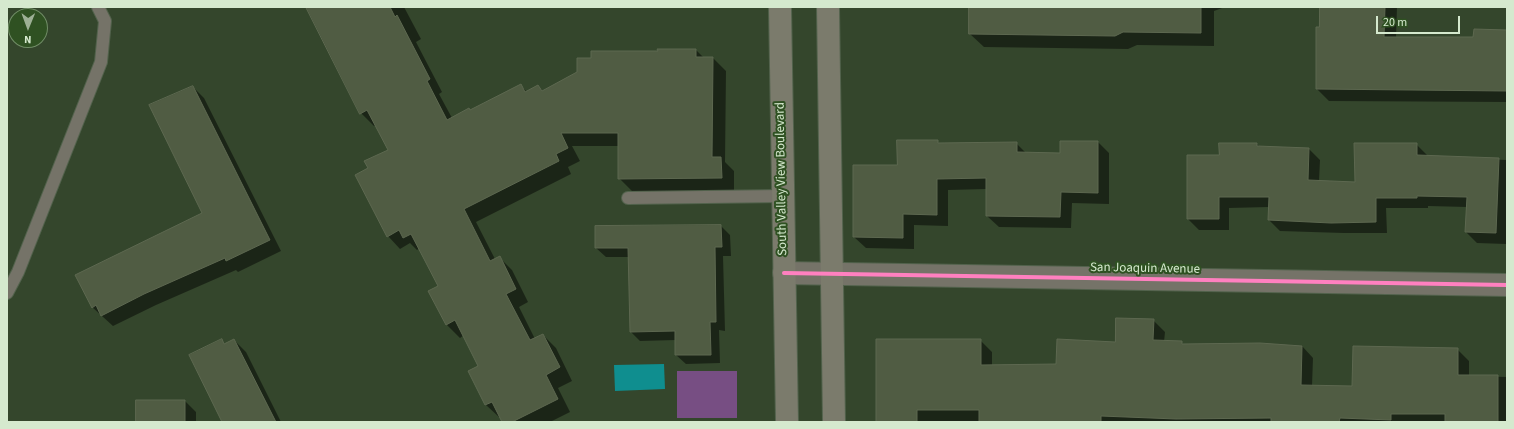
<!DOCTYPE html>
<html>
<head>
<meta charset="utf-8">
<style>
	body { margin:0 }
	#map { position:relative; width:1514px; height:429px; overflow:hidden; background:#34462c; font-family:"Source Sans 3",sans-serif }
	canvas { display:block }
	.frame { position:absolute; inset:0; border:8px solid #d5e9ce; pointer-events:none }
	.north { position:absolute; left:8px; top:8px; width:40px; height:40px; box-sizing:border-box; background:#2f5122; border:1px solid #718e67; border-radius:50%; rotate:181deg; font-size:11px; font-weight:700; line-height:16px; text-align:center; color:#d5e9ce }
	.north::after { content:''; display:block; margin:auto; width:14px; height:18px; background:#9db095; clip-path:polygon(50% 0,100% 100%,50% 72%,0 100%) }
	.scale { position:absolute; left:1376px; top:16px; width:84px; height:18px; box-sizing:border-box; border:2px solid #d5e9ce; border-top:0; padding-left:5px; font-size:12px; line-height:14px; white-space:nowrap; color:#d5e9ce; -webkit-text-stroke:3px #2f5122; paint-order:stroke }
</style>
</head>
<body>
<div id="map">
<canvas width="1514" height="429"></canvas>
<div class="frame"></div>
<div class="north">N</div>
<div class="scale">20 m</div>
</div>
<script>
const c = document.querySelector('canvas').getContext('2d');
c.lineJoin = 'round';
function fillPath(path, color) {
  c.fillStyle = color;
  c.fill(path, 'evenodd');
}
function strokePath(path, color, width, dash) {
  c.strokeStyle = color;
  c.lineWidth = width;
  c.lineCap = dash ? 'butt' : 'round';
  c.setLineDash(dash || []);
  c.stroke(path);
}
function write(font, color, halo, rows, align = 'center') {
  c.font = font + ' "Source Sans 3",sans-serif';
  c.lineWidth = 4;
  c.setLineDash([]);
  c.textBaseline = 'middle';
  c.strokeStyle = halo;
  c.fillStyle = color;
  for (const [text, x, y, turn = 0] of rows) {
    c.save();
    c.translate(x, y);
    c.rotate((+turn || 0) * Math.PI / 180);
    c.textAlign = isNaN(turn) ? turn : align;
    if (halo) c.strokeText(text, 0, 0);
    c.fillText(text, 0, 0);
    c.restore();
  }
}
fillPath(new Path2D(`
	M677 371H737V418H677Z`), '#774e83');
fillPath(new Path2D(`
	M664 364 665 389 615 391 614 365Z`), '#0f8e8f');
fillPath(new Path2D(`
	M315 7H404L421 39 416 42 442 92 439 94 452 118 471 111 520 85 527 92 538 86 543 91 578 73 592 59 696 50 704 58H713L726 71 725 162 734 171V191H632L619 178V146H572L580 161 568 167 571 174 476 222 495 259 499 257 512 270 528 302 519 307 535 339 543 335 556 348 572 381 558 388 570 412 550 422H503L501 417H499L486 405 470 372 480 367 464 335 460 338 447 325 430 291 440 286 420 248 417 250 410 243 400 249 388 236 369 169 389 150 376 125 374 126 361 113Z
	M970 7H1225L1214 11V46L1137 45 1128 49 984 47 970 34Z
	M1321 7H1397L1396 38H1474L1507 31V102L1329 101 1317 89Z
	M193 87 204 98 281 251 238 272 236 270 156 305 113 326 92 307 203 213Z
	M937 141 940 144 1016 143 1026 153 1061 154 1098 142 1109 153V204L1072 203 1071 228 999 227 987 216V189L948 190V226L914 225V249L866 248 854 237 898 166Z
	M1257 144 1260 147 1309 149 1320 160 1319 181 1356 183 1416 144 1427 155V157L1507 160 1506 244 1477 243 1466 232 1467 207 1428 206V208H1386L1387 233H1343L1280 231 1269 220V207L1229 208V230H1199L1188 219 1220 156Z
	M721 226 730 235 731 256H723L725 331 719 330 720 363 686 364 676 355V340L640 341 631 332 630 257H606L596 248V227Z
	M1153 320 1165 332 1164 342H1181L1184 345 1302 346 1313 358 1312 386 1353 387 1457 349 1469 361V376L1507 377V422L928 421 877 422 980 340 992 352V365H1057L1116 343Z
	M221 340 225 344 234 340 246 352 281 422H223Z
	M185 401 196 412V422H136Z`), '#0007');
const building = new Path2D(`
	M306 7H390L395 17 397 15 430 79 427 81 447 120 469 108 470 110 521 84 525 92 538 85 542 91 577 72V58H591V51H658L657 49H696V57H713L712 157H721L722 178 618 179V133H561L568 148 556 154 559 161 464 209 490 261 500 256 516 289 506 294 530 340 543 334 560 367 546 375 558 399 512 422H502L492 402 485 405 468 371 478 366 455 320 446 325 428 291 438 286 411 234 403 238 399 230 387 237 355 175 368 168 364 161 388 150 367 110 360 114Z
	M969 7H1201V33L1123 32 1115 36 969 34Z
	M1320 7H1385L1384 37H1473L1474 29 1507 30V91L1316 89V27H1319Z
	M193 86 270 240 226 261 225 258 144 294 101 316 96 305 92 308 75 275 202 213 149 105Z
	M897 140H938V143L1017 142V152L1060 153V141H1098V193L1061 192 1060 217 986 216V178L937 179V215L903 214V238L853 237V165H897Z
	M1219 143H1257V146L1309 148 1308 180 1355 182 1354 143H1417V155L1499 158 1496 233 1465 232 1467 197 1417 196V198H1376V222L1331 223 1268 220 1269 197H1219V219H1187V155H1219Z
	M721 225 722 247H715L716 322H710L711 355H675V331L630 332 628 248H595V226Z
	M1116 318 1154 319 1153 340 1182 341V344L1260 343 1302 346 1301 385 1352 386 1353 346 1458 348V375H1498V422H1445V414H1391V420L1340 418 1339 422H1271V418L1176 419 1101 416V422H979V410H917V422H876V339H981V365L1056 364 1057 339 1115 342Z
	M222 339 224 344 234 339 276 422H222L189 355Z
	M136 400H185V422H136Z`);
fillPath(building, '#505c43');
strokePath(building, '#5d6850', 1);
const lane = new Path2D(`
	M628 198 783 196
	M7 293 18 272 101 62 105 21 98 7`);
const street = new Path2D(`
	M784 273 1507 285`);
const primary = new Path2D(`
	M780 7 787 422
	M828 7 834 422`);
strokePath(lane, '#52624c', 14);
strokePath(street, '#52624c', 24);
strokePath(primary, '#52624c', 24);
strokePath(lane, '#757368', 12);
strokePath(street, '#757368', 22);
strokePath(primary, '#7b7b6c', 22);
strokePath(new Path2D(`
	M784 273 1507 285`), '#ff80c0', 4);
write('13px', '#d5e9ce', '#2f5122', [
	["South Valley View Boulevard",782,179,-91],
	["San Joaquin Avenue",1145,269,1]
]);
</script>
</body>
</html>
